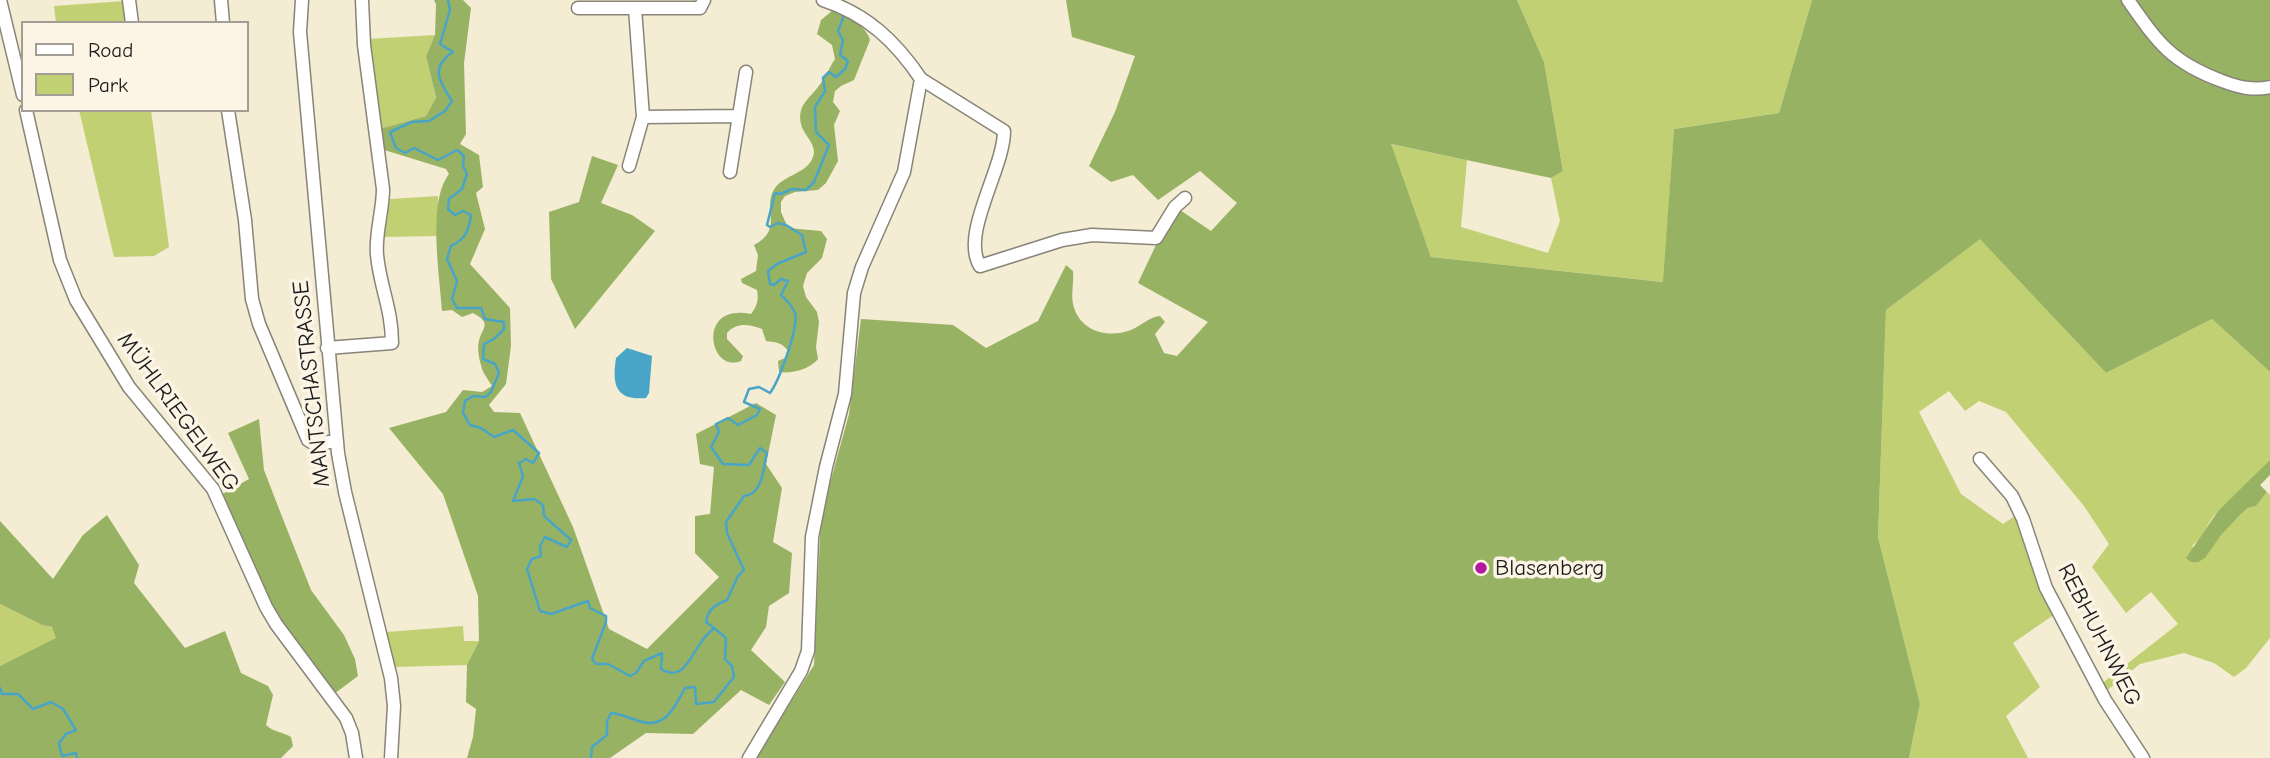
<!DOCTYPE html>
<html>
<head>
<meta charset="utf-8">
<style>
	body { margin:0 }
	#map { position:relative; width:2270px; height:758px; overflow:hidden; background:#f4ecd3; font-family:"Comic Neue",sans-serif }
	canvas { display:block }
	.legend { position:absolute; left:21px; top:21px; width:228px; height:91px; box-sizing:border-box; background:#fcf5e5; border:2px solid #a29e95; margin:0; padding:9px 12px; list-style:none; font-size:21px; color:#1c1c1c }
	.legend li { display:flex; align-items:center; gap:14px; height:35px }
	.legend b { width:35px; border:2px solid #a29e95 }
</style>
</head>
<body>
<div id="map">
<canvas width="2270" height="758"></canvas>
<ul class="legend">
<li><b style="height:9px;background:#fff"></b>Road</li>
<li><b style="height:19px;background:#c0d072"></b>Park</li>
</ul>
</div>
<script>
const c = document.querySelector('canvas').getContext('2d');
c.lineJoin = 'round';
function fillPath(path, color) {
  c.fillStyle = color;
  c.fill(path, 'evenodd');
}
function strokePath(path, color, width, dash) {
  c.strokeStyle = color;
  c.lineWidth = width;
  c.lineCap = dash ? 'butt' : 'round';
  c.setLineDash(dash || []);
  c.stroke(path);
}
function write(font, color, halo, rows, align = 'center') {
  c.font = font + ' "Comic Neue",sans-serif';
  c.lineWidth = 7;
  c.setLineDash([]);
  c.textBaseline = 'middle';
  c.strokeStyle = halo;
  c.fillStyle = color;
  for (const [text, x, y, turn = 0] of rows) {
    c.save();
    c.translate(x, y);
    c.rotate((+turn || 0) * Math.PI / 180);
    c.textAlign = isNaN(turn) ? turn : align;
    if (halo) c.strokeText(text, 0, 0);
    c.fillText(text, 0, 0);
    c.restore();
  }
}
fillPath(new Path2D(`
	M1517 0H1812L1779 113 1674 129 1664 282 1431 257 1390 144 1467 160 1461 227 1548 253 1560 221 1551 178 1563 171 1544 62Z
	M125 1 129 23H56L54 6Z
	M435 35 426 56 436 99 426 116 379 129 368 39Z
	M79 110H151L169 247 154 256 114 257Z
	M438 196V236L384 237 390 199Z
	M1980 238 2106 373 2212 319 2270 372V460C2254 478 2236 494 2218 511 2207 522 2204 537 2192 546L2205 558 2220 535 2240 515 2248 508 2256 506 2267 492 2270 495V638L2246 668 2234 677 2214 663 2184 653 2140 664 2105 692 2100 685 2178 624 2151 592 2126 613 2092 567 2109 544 2084 506 2006 412 1979 401 1965 411 1949 391 1919 412 1961 494 2003 524 2018 514 2055 614 2013 643 2040 687 2006 716 2028 758H1909L1920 704 1878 537 1886 310Z
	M0 604 42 625 52 627 57 638 0 666Z
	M463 626 464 641H479L467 665 394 667 387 632Z`), '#c0d072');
fillPath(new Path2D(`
	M434 0H463L471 8 464 63 466 134 460 144 479 155 483 187 476 193 485 229 470 264 510 308 511 346 506 384 489 405 494 412 520 413 573 527 609 629 647 649 719 577 695 553V516L710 514 714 467 700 464 696 434 756 403 776 415 766 464 782 488 773 542 792 553 789 593 769 606 766 627 751 650 785 682 769 705 741 690 693 734 646 733 610 758H467L473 737 476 709 466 702 467 665 479 641 478 596 443 494 389 428 446 412 463 390 482 392 492 386C488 379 482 372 481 365 479 359 477 347 479 341 482 327 493 324 473 313L462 317 452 310 442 311C440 275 427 202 449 174L446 169 381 149 379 129 426 116 436 98 426 56 435 35 436 4Z
	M1066 0H1517L1544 62 1563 171 1551 178 1391 144 1431 257 1663 282 1674 129 1779 113 1812 0H2270V372L2212 319 2106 373 1980 239 1886 310 1878 537 1920 704 1909 758H756L814 665 821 516 849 414 861 319 953 325 986 348 1038 321 1066 265 1073 271C1074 282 1071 293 1073 304 1079 331 1107 339 1131 330 1141 326 1149 317 1160 316L1165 322 1155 334 1164 353 1177 356 1208 322 1138 283 1155 247 1180 210 1211 231 1237 203 1200 171 1158 200 1133 175 1111 182 1089 166 1115 112 1135 56 1072 37Z
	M832 11C847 16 865 24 870 40L854 80 841 86 835 91 833 102 840 111 834 125 838 161 826 183 818 190 795 192 785 196 781 202V212L788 228 821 231 827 239 822 258 807 273 803 286 806 297 817 312 819 322 816 347 818 359C810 369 792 374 779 372L778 361 785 358 789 352C783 343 776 342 766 341L762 329C750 324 736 322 727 333V339L743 356 741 361C709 374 696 302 751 314 757 306 759 300 757 290L742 283 741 279 756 271 758 255 754 245C785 229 761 208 775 188 785 174 811 173 814 153 815 143 803 134 801 124 797 105 809 99 818 87 825 79 829 68 835 59L832 45 817 34 821 20Z
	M592 156 618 165 601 203 632 215 655 231 575 329 551 279 549 212 579 202Z
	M259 419 264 470 281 514 311 590 344 635 355 659 358 676 334 694 279 622 221 495 249 479 228 433Z
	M2270 460V475L2260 485 2267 492 2256 506 2248 508 2240 515 2221 535 2205 558 2198 562H2191L2186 558 2218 511Z
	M107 515 139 565 134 583 185 648 225 631 241 673 268 686 273 695 266 725C273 732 283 732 291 737L293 746 281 758H0V666L56 638 52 627 42 625 0 604V521L53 579 83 535Z`), '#98b264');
fillPath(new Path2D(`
	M627 348 652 356 649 393 646 398C615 401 612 384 616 358Z`), '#48a5c7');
strokePath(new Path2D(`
	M448 0 450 10 440 44 453 52C429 67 440 83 452 101L445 111 429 121 412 122 390 132 396 148 405 153 414 148 438 160 457 150 464 156 463 166 467 174 462 189 449 199 448 209 455 215 463 211 471 215C469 230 466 239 451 246L447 259 457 281 452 299 457 308H481L485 319 504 322V329L494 339 484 344 483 359 495 364 499 373 491 392 485 397 473 396 465 401 463 413 470 425 481 428 494 437 513 430 539 453 533 463 526 459 519 463 523 476 513 501 534 499 543 505 544 516 571 540 567 547 545 537 540 546 541 556 532 559 527 569 540 611 551 614 588 601 590 608 606 616V622L592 659 596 664H608L630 676 636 673 644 661 662 653 661 669C684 683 691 654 702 641 705 636 710 632 714 628L726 638 725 659 732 666 734 677 714 702 696 704 695 687 685 688C675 707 665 730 639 721 629 718 621 714 611 713L607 722V735L592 747 591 758
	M714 628 706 622C708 609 715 605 727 600L738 576 744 570 727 533 726 522 744 496C763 494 763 469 767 453L760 448 749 465 723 464 711 447 719 432 716 424 728 418 738 425 757 415 760 409 744 402 749 389 759 387 770 393C779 381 799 327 795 313 793 306 786 300 781 295L788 281 781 279 774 285 770 284 768 271 777 264 806 252 802 235 786 225 778 223 770 227 767 225 775 193 781 194 792 189 806 190 814 182 829 145 816 132 815 107 825 91 823 78 829 72 836 77 845 69 848 61 840 55 843 40 838 31 845 13
	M0 688 2 694H18L33 709 51 702 63 709 76 730 66 734 59 743 62 756 76 753 77 758`), '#48a5c7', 2.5);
const minor = new Path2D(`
	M0 0 23 95
	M129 0 132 23
	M221 0 223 23
	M302 0 300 32 338 453 345 492 391 678 394 706 391 758
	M2128 0C2158 43 2171 62 2222 81 2238 87 2253 91 2270 87
	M578 8H700L704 0
	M635 8 643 117
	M921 79 1004 131C1004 169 960 234 980 266L1062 240 1092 235 1156 238 1175 207 1185 198
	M26 110 60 260 76 300 129 387 213 489 266 607 276 624 346 718 352 733 356 758
	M228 110 245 220 252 299 259 324 308 440 315 444 337 441
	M629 166 643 117 739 116
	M730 172 746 72
	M327 348 392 343C392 309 380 287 377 255 375 233 383 211 383 189L364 45 362 0
	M1980 459 2012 496 2023 519 2046 588 2105 700 2143 758
	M749 758 801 671 808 651 812 537 826 467 845 394 854 293 862 267 904 172 921 79C896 42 867 14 823 0`);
strokePath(minor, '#888478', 15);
strokePath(minor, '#fff', 12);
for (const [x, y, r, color] of [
	[1481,568,7,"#b5179e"]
]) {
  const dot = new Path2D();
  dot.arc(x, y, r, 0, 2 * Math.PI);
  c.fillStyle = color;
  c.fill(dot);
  strokePath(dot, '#fcf5e5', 2.5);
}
write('23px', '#1c1c1c', '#fcf5e5', [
	["MANTSCHASTRASSE",312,384,-96],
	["MÜHLRIEGELWEG",178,412,54],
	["REBHUHNWEG",2099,635,63]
]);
write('23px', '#1c1c1c', '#fcf5e5', [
	["Blasenberg",1495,568]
], 'left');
</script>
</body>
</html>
